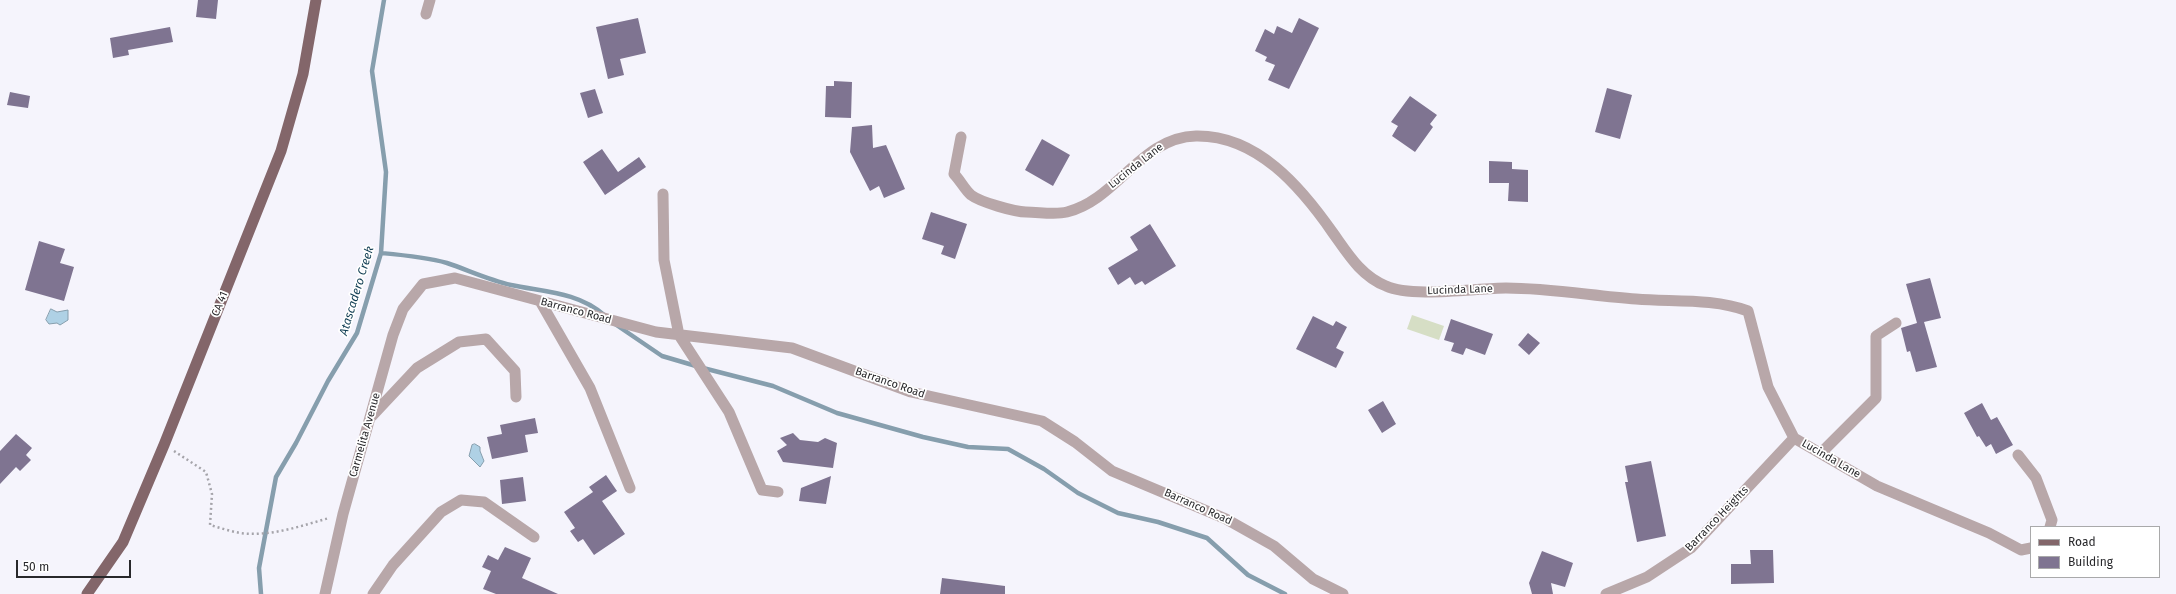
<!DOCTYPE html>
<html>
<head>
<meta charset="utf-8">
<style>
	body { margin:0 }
	#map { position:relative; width:2176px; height:594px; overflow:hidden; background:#f5f4fc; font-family:"Fira Sans",sans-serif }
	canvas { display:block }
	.legend { position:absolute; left:2030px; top:526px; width:130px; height:52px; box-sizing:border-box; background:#fff; border:1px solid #a9a9aa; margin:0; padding:5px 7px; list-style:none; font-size:12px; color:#28282b }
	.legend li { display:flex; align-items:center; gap:8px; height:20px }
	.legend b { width:20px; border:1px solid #a9a9aa }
	.scale { position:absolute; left:16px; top:560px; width:115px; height:18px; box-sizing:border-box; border:2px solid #28282b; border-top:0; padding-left:5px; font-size:12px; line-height:14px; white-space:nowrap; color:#28282b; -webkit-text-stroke:3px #fff; paint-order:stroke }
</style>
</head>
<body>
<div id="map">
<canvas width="2176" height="594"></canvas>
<ul class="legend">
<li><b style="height:5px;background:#83666a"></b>Road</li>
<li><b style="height:11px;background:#7f7491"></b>Building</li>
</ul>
<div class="scale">50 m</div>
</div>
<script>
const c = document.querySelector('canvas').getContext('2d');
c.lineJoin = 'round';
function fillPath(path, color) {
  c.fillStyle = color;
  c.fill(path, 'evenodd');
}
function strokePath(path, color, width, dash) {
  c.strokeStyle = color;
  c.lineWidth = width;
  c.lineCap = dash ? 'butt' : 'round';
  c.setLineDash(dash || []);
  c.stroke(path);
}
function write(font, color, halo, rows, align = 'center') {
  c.font = font + ' "Fira Sans",sans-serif';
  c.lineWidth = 3.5;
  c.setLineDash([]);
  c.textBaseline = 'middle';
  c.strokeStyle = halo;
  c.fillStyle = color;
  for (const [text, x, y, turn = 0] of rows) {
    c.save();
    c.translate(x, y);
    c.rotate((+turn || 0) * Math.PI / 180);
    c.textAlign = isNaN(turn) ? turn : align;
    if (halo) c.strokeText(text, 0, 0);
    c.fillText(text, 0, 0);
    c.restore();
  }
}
fillPath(new Path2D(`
	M1412 315 1444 326 1439 340 1407 329Z`), '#d6dec5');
const water = new Path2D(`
	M51 309 57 312 68 310V320L60 325 57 323 49 324 46 320Z
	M475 444 480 447V451L484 461 480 467 469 456 472 445Z`);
fillPath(water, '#afd1e5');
strokePath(water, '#869ead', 1);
strokePath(new Path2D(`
	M381 253C403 255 426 257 447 263 468 270 489 280 511 285 544 292 578 292 604 315
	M615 324 662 356 696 366
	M703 368 773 386 837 413 923 437 968 447 1008 449 1044 469 1078 493 1118 513 1158 522 1207 538 1248 575 1285 594
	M261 594 259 568 276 477 296 443 328 381 357 333 381 253 386 172 372 71 384 0`), '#869ead', 4.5);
fillPath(new Path2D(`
	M198 0H218L216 19 196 17Z
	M638 18 646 53 620 59 624 75 608 79 596 27Z
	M1299 18 1319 28 1289 89 1268 80 1275 65 1265 61 1267 57 1255 51 1265 29 1274 34 1277 26 1292 33Z
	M170 27 173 42 128 50 129 55 113 58 110 38Z
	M834 81 852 82 851 118 825 117 826 86H834Z
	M1607 88 1632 95 1620 139 1595 132Z
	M595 89 603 113 588 118 580 93Z
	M10 92 30 96 28 108 7 105Z
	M1410 96 1437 115 1430 124 1433 127 1415 152 1392 136 1398 126 1391 122Z
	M872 125 873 148 886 145 905 189 884 198 879 186 870 191 850 152 852 127Z
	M1042 139 1070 155 1053 186 1025 170Z
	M602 149 618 172 639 157 646 167 605 195 583 162Z
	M1489 161 1512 162V169L1528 170V202L1508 201 1509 183H1489Z
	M931 212 967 224 955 259 941 254 944 246 922 239Z
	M1150 224 1176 266 1145 285 1142 281 1135 285 1130 277 1118 285 1108 268 1138 250 1130 237Z
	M39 241 65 249 60 263 74 267 64 301 25 290Z
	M1930 278 1941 318 1924 322 1937 367 1916 372 1910 351 1907 352 1901 328 1917 323 1906 284Z
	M1313 316 1333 326 1336 321 1347 327 1336 348 1344 352 1336 368 1296 349Z
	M1451 319 1493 334 1485 355 1466 348 1463 355 1451 351 1454 343 1444 340Z
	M1528 333 1540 343 1529 355 1518 345Z
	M1383 401 1396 424 1382 433 1368 410Z
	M1982 403 1991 420 1997 417 2013 445 1996 454 1991 444 1986 447 1979 436 1977 437 1964 413Z
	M535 418 538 433 525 435 528 452 492 459 487 437 502 434 500 425Z
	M793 433 800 440 818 442 825 438 837 443 833 468 783 462 777 451 787 445 780 438Z
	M16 434 32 448 26 455 31 460 20 471 16 467 0 484V451Z
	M1651 461 1666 536 1637 542 1625 482H1628L1625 466Z
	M606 475 617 491 602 501 625 534 594 555 583 539 578 542 570 531 575 528 564 512 593 492 589 487Z
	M831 476 826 504 799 501 801 488Z
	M523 477 526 501 502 504 500 480Z
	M505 547 531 558 522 578 558 594H496L483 589 491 571 482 567 488 555 498 560Z
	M1750 550H1773L1774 583 1731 584V564H1751Z
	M1542 551 1573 563 1565 587 1551 583 1553 594H1532L1529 583Z
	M942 578 1005 586V594H940Z`), '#7f7491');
strokePath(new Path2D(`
	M174 451 206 472 212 494 210 525C220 528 230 531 240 533 270 537 301 526 329 518`), '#a5a4aa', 2.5, [2, 3]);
strokePath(new Path2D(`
	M426 14 430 0
	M961 137 954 174C960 180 965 190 971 195 980 202 1015 212 1026 212 1039 212 1055 215 1067 212 1117 200 1141 137 1196 136 1257 135 1301 187 1333 233 1348 254 1361 276 1386 286 1412 298 1476 288 1506 288 1549 288 1594 296 1636 299 1673 302 1713 298 1748 311L1768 387 1794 438 1877 486 1989 533 2021 550 2031 548
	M663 194 664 260 679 335 729 412 762 490 778 492
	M540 301 590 388 630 488
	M372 416 417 368 459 342 486 339 515 371 516 397
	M1821 453 1876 398V336L1896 323
	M2018 455 2036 478 2052 520 2050 527
	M325 594 343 514 393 335 403 309 423 284 455 278 656 332 792 348 911 392 1042 421 1075 442 1112 471 1226 519 1274 546 1313 579 1343 594
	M373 594 393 565 441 512 461 500 484 502 534 537
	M1606 594 1647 577 1691 548 1794 438`), '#b8a7a9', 11);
strokePath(new Path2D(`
	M87 594 123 542 164 445 281 151 303 74 316 0`), '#83666a', 11);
write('11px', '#28282b', '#fff', [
	["Lucinda Lane",1136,166,-38],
	["Lucinda Lane",1460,290,-2],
	["CA 41",220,304,-68],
	["Barranco Road",576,311,15],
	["Barranco Road",890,383,19],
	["Carmelita Avenue",365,435,-74],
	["Lucinda Lane",1831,459,30],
	["Barranco Road",1198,507,24],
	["Barranco Heights",1717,519,-46]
]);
write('italic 12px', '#103d52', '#fff', [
	["Atascadero Creek",357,291,-73]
]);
</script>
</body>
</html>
